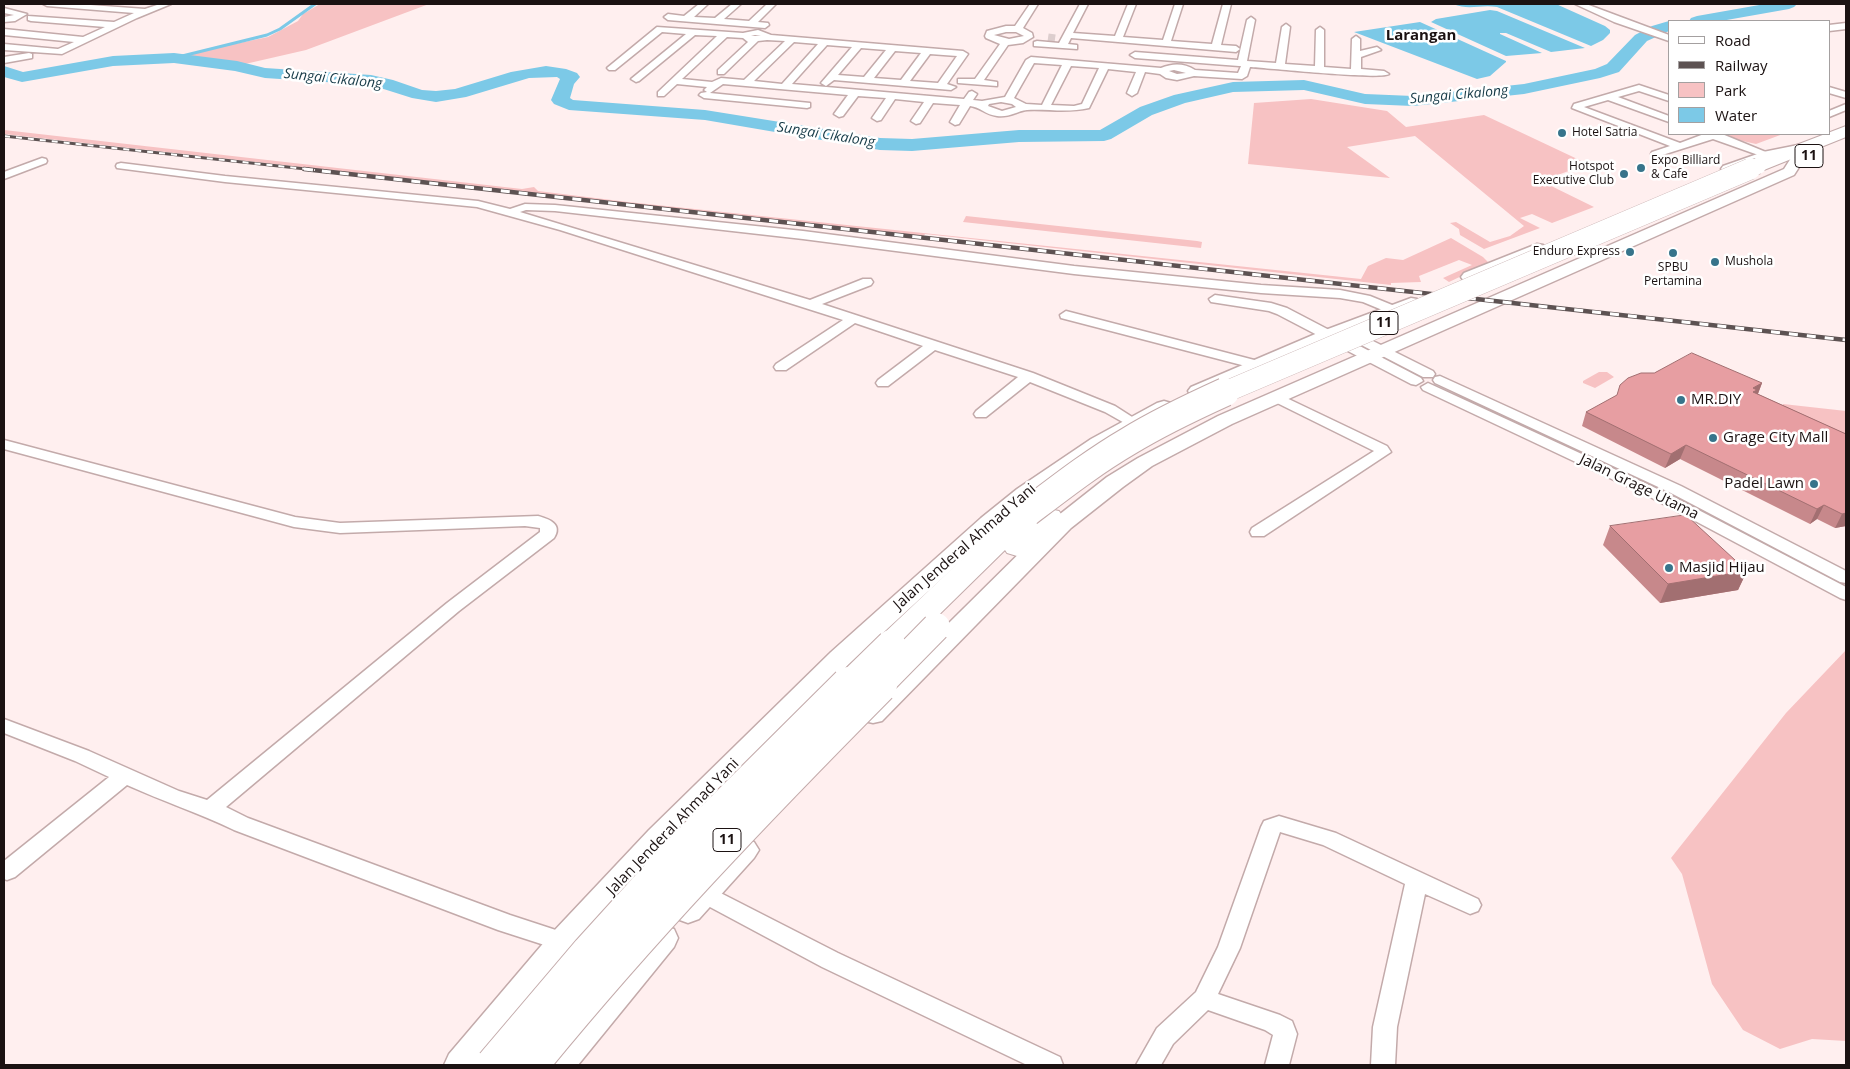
<!DOCTYPE html>
<html>
<head>
<meta charset="utf-8">
<style>
	body { margin:0 }
	#map { position:relative; width:1850px; height:1069px; overflow:hidden; background:#ffefef; font-family:"Open Sans",sans-serif }
	canvas { display:block }
	.frame { position:absolute; inset:0; border:5px solid #1b1212; pointer-events:none }
	.legend { position:absolute; left:1668px; top:20px; width:162px; height:115px; box-sizing:border-box; background:#fff; border:1px solid #a4a0a0; margin:0; padding:6px 9px; list-style:none; font-size:15px; color:#1b1212 }
	.legend li { display:flex; align-items:center; gap:10px; height:25px }
	.legend b { width:25px; border:1px solid #a4a0a0 }
</style>
</head>
<body>
<div id="map">
<canvas width="1850" height="1069"></canvas>
<div class="frame"></div>
<ul class="legend">
<li><b style="height:6px;background:#fff"></b>Road</li>
<li><b style="height:6px;background:#5d5252"></b>Railway</li>
<li><b style="height:14px;background:#f7c2c3"></b>Park</li>
<li><b style="height:14px;background:#7cc9e7"></b>Water</li>
</ul>
</div>
<script>
const c = document.querySelector('canvas').getContext('2d');
c.lineJoin = 'round';
function fillPath(path, color) {
  c.fillStyle = color;
  c.fill(path, 'evenodd');
}
function strokePath(path, color, width, dash) {
  c.strokeStyle = color;
  c.lineWidth = width;
  c.lineCap = dash ? 'butt' : 'round';
  c.setLineDash(dash || []);
  c.stroke(path);
}
function write(font, color, halo, rows, align = 'center') {
  c.font = font + ' "Open Sans",sans-serif';
  c.lineWidth = 5;
  c.setLineDash([]);
  c.textBaseline = 'middle';
  c.strokeStyle = halo;
  c.fillStyle = color;
  for (const [text, x, y, turn = 0] of rows) {
    c.save();
    c.translate(x, y);
    c.rotate((+turn || 0) * Math.PI / 180);
    c.textAlign = isNaN(turn) ? turn : align;
    if (halo) c.strokeText(text, 0, 0);
    c.fillText(text, 0, 0);
    c.restore();
  }
}
fillPath(new Path2D(`
	M320 4H429L306 50 245 64 184 57 191 53 268 37 298 21 303 14Z
	M1311 99 1387 111 1406 127 1484 115 1588 164 1541 181 1594 207 1552 223 1532 214 1520 218 1540 228 1484 249 1460 235 1459 229 1450 223 1456 222 1490 242 1510 236 1524 226 1415 136 1347 147 1390 178 1248 164 1254 103Z
	M4 130 522 189 534 187 538 191 628 202 1361 279 1368 266 1386 258 1403 260 1451 238 1483 257 1489 263 1449 282 1443 278 1472 265 1459 260 1419 276 1421 282 1391 283V285L925 234 924 236 913 235 4 134Z
	M1733 134H1783L1756 144 1725 137Z
	M966 216 1197 241 1202 242 1201 248 963 222Z
	M1599 372H1607L1614 377 1595 388 1583 383V381Z
	M1783 404 1846 411V451L1776 418Z
	M1846 650V1041L1812 1039 1780 1049 1743 1030 1712 984 1682 874 1671 858 1786 713Z`), '#f7c2c3');
fillPath(new Path2D(`
	M1453 4H1556L1605 26 1610 30V33L1603 40 1591 46 1497 7C1480 4 1470 11 1453 4Z
	M1490 10 1497 11 1585 48 1551 52 1506 33H1500V34L1542 53 1506 56 1431 22 1436 19Z
	M1420 22 1506 61V62L1490 76 1477 79 1354 32Z`), '#7cc9e7');
strokePath(new Path2D(`
	M174 58 267 35 280 29 315 4`), '#7cc9e7', 3);
fillPath(new Path2D(`
	M1765 4H1797L1794 7 1789 9 1721 21H1689L1691 18 1697 16Z
	M1669 21V31L1647 41 1619 72 1600 78 1524 94 1413 106 1365 104 1304 90 1233 92 1185 103 1152 115 1111 139 1104 141 1019 142 912 151 880 150 705 120 569 110 554 104 551 100 560 79 557 77 529 78 466 97 436 102 412 98 371 85 265 78 235 71 174 63 113 66 22 82 4 77V66L23 72 113 56 174 53 237 61 265 68 371 75 393 80 422 90 436 91 455 89 511 72 546 66 566 69 577 73 580 77 574 84 570 98 573 100 705 110 880 138 912 139 1019 130H1100L1140 107 1174 95 1233 82 1304 80 1365 94 1413 96 1524 84 1595 69 1607 64 1635 35 1652 26Z`), '#7cc9e7');
strokePath(new Path2D(`
	M1048 38 1055 39`), '#ddcece', 9, [9, 5]);
const street = new Path2D(`
	M43 4H77L145 9 160 4H171L137 18 62 54 4 50V44L58 49 74 42 4 35V29L83 37 105 27 31 21 28 20V16L114 22 134 13 47 6Z
	M699 4H708L694 17 715 18 732 4H741L724 19 749 21 767 4H776L758 22 768 23 769 25 765 28 668 20 664 17 668 14 684 16Z
	M1030 4H1038L1023 28 1032 33 1033 37 1023 43 1008 45 984 80 997 82V86L958 83V79H975L1000 44 986 38 985 36 987 31 1006 26H1015ZM1006 32H1016L1024 36 1009 39 994 35Z
	M1080 4H1088L1073 33 1115 36 1128 4H1136L1123 37 1163 40 1175 4H1183L1171 41 1212 44 1223 4H1231L1221 45 1236 46 1240 49 1236 52 1071 38 1068 44 1077 45V49L1034 46V42L1037 41 1059 43Z
	M1575 4H1586L1669 35V41L1614 22Z
	M4 8 27 14 15 21 4 22V17L14 15 4 13Z
	M1251 17 1255 20 1247 61 1276 63 1282 27 1286 24 1290 27 1285 64 1315 66 1316 30 1320 27 1324 30V67L1351 69 1352 39 1356 36 1360 39V51L1377 47 1381 50 1361 57V69L1384 71 1389 74C1381 80 1268 68 1250 67L1247 76 1242 79 1194 76 1177 80 1166 78 1160 74 1145 72 1137 93 1132 96 1127 93 1136 72 1108 69 1089 108C1068 113 1049 109 1027 110 1017 111 1009 118 997 116 986 115 980 107 970 106L959 124 955 125 950 122 960 105 933 103 920 123 916 124 911 121 924 102 895 99 881 120 877 121 872 118 886 98 858 96 843 116 839 117 834 114 848 95 723 84 710 93 810 103V107L807 108 704 98 699 95 701 93 707 92 704 90 707 87 677 84 664 96H658V92L717 36 695 35 639 81 636 82 631 79 686 34 662 32 615 70H609L607 68 657 27 743 33 758 30 771 35 963 51 968 54 947 84 956 87 951 90 834 80 826 86 821 83 852 47 827 45 792 84 964 99 969 92 972 91 977 94 973 100 982 101 1005 97 1026 60 1031 57 1161 68C1173 63 1184 63 1195 70L1238 73 1241 66H1239L1135 58 1130 55 1135 52 1238 60 1247 20ZM755 35 761 36H751ZM727 37 743 38 748 42 718 70V74H724L758 41 767 40 785 41 744 80 721 78 712 82 682 79ZM794 42 818 44 782 84 754 81ZM861 48 886 50 864 77 838 75ZM895 51 921 53 901 80 874 78ZM930 54 957 56 938 83 910 81ZM1034 63 1062 65 1042 105 1026 104 1014 98ZM1071 66 1099 68 1082 104 1074 106 1051 105ZM1174 70 1186 73 1177 74 1169 71ZM1001 102 1012 104 1016 107 1002 111 988 106 989 104Z
	M1846 23V29L1829 31V25Z
	M29 53 32 54V58L4 63V57Z
	M1639 85 1669 95V101L1639 91 1618 97 1669 116V122L1608 100 1584 107 1680 143 1704 134H1722L1773 155 1768 158 1764 157 1713 139 1656 157 1651 154 1652 152 1670 146 1572 108 1574 104Z
	M1829 87 1846 92V98L1829 93Z
	M1846 104V110L1829 117V111Z
	M42 158 46 159 47 161 46 163 4 179V172Z
	M121 163 225 176 478 201 510 209 525 204 555 205 803 231 1074 266 1261 285 1340 290 1370 296 1397 307 1398 310 1392 314 1363 302 1340 298 1261 293 1074 274 803 239 555 211 526 210 520 212 810 300 863 279H871L873 282 871 285 822 304 1033 373 1115 406 1140 422 1138 425H1128L1105 412 1030 382 986 417H976L974 414 976 411 1018 377 935 350 888 386H878L876 383 878 380 923 346 855 323 786 370H776L774 367 776 364 843 320 560 230 477 207 225 182 117 168 116 166 117 164Z
	M1215 295 1271 303 1287 308 1421 378 1423 381 1416 385 1411 384 1277 314 1269 311 1211 302 1209 299Z
	M1066 311 1262 362 1264 365 1257 369 1061 318 1060 315Z
	M1349 329 1433 371 1435 374 1433 377H1423L1344 336 1342 333Z
	M1440 376 1681 486 1846 571V583L1840 582 1669 492 1435 383 1433 380 1435 377Z
	M1428 383 1664 492 1846 587V600L1840 598 1652 498 1423 390 1421 387Z
	M1276 393 1387 446 1391 452 1264 536H1252L1250 532 1252 528 1374 451 1271 400 1269 397 1271 394Z
	M4 440 295 517 340 523 538 516C549 519 563 524 554 538L459 611 226 807 248 818 510 915 571 935 574 942 571 949 563 951 498 930 234 830C199 813 162 801 127 785L15 877 7 880 4 879V861L109 777 75 761 4 733V719L89 751 179 791 207 800 447 603 540 532V528L525 526 340 533 294 527 4 449Z
	M1279 816 1336 833 1478 899 1481 905 1478 911 1470 914 1425 894 1397 1027 1395 1065H1371L1373 1027 1405 884 1323 845 1280 832 1240 948 1218 994 1280 1015 1292 1021 1297 1034 1289 1065H1265L1273 1035 1265 1030 1208 1010 1173 1044 1161 1065H1136L1157 1028 1196 992 1218 947 1261 827 1264 821Z
	M703 884 838 953 1060 1057 1063 1065H1027L822 967 695 899 692 893 695 887Z`);
const secondary = new Path2D(`
	M1803 144 1808 145 1810 148 1808 151 1772 159 1728 173 1723 172 1721 169 1723 166 1763 152Z
	M1796 157 1801 158 1803 161 1794 175 1232 424 1152 466 1123 487 1071 528 882 721 873 723 864 721 860 714 864 707 1055 518 1107 477 1138 458 1218 416 1784 169 1791 158Z
	M1537 244 1543 245 1545 249 1543 253 1476 281 1470 282 1464 281 1461 277 1464 273Z
	M1411 298 1417 299 1420 303 1417 307 1332 340 1205 395 1198 397 1191 395 1188 391 1191 387 1320 332Z
	M1164 401 1171 403 1174 407 1171 411 1105 447 1033 499 997 528 849 664 669 846 574 951 482 1065H444L449 1054 552 933 649 830 831 652 981 518 1017 489 1091 439 1157 403Z
	M744 838 754 842 759 850 754 858 699 919 688 923 677 919 673 910 677 901 734 842Z
	M663 925 674 929 678 938 674 947 578 1065H541L546 1054 652 929Z`);
const highway = new Path2D(`
	M1846 126V137L1764 170 1758 171 1752 170 1749 166 1752 162Z
	M1028 504 1038 506 1041 511 1049 509 1059 511 1063 517 1027 553 1017 556 1007 553 1005 550 902 651 891 654 880 651 876 644 880 637 1018 506Z`);
strokePath(street, '#c3aaaa', 3);
strokePath(secondary, '#c3aaaa', 3);
strokePath(highway, '#c3aaaa', 2);
fillPath(street, '#fff');
fillPath(secondary, '#fff');
fillPath(highway, '#fff');
const railFar1 = new Path2D(`
	M4 136 315 170`);
const rail = new Path2D(`
	M304 169 1846 340`);
strokePath(railFar1, '#5d5252', 3);
strokePath(rail, '#5d5252', 4.5);
strokePath(railFar1, '#fff', 2, [6]);
strokePath(rail, '#fff', 3, [9]);
const highwayBridgeFar3 = new Path2D(`
	M1747 170 1758 166`);
const highwayBridgeFar2 = new Path2D(`
	M1223 393 1750 169`);
const highwayBridgeFar1 = new Path2D(`
	M1028 512C1061 487 1093 462 1129 441 1160 422 1192 407 1225 392
	M848 686 891 644
	M878 686 936 627`);
const highwayBridge = new Path2D(`
	M494 1065 590 952 679 854 849 685
	M530 1065C639 931 758 807 879 685`);
strokePath(highwayBridgeFar3, '#c3aaaa', 17, []);
strokePath(highwayBridgeFar2, '#c3aaaa', 22, []);
strokePath(highwayBridgeFar1, '#c3aaaa', 30, []);
strokePath(highwayBridge, '#c3aaaa', 38, []);
strokePath(highwayBridgeFar3, '#fff', 16);
strokePath(highwayBridgeFar2, '#fff', 21);
strokePath(highwayBridgeFar1, '#fff', 28);
strokePath(highwayBridge, '#fff', 36);
fillPath(new Path2D(`
	M1762 383 1758 394 1846 434V526L1835 528 1817 519 1810 524 1680 459 1665 468 1582 426 1586 412Z
	M1610 526 1747 571 1738 590 1660 603 1603 545Z`), '#c7888b');
fillPath(new Path2D(`
	M1762 383 1757 396 1750 400 1753 388Z
	M1686 445 1680 459 1665 468 1671 454Z
	M1824 505 1817 519 1810 524 1817 509Z
	M1846 513V526L1835 528 1842 514Z
	M1747 571 1738 590 1660 603 1668 584Z`), '#a26f71');
const building = new Path2D(`
	M1692 353 1762 383 1753 388 1757 390 1753 392 1846 434V513L1842 514 1824 505 1817 509 1686 445 1671 454 1586 412 1617 395 1620 385 1628 378 1641 373H1654Z
	M1686 515 1747 571 1668 584 1610 526Z`);
fillPath(building, '#e79ea2');
strokePath(building, '#a26f71', 1);
for (const [x, y, r, color] of [
	[1562,133,5,"#37748b"],
	[1641,168,5,"#37748b"],
	[1624,174,5,"#37748b"],
	[1630,252,5,"#37748b"],
	[1673,253,5,"#37748b"],
	[1715,262,5,"#37748b"],
	[1681,400,5,"#37748b"],
	[1713,438,5,"#37748b"],
	[1814,484,5,"#37748b"],
	[1669,568,5,"#37748b"]
]) {
  const dot = new Path2D();
  dot.arc(x, y, r, 0, 2 * Math.PI);
  c.fillStyle = color;
  c.fill(dot);
  strokePath(dot, '#fff', 2);
}
write('12px', '#1b1212', '#fff', [
	["Hotel Satria",1572,133],
	["Expo Billiard",1651,161],
	["& Cafe",1651,175],
	["Hotspot",1614,167,"right"],
	["Executive Club",1614,181,"right"],
	["Enduro Express",1620,252,"right"],
	["Mushola",1725,262],
	["SPBU",1673,268,"center"],
	["Pertamina",1673,282,"center"]
], 'left');
write('italic 14px', '#163a47', '#fff', [
	["Sungai Cikalong",333,79,6],
	["Sungai Cikalong",1459,95,-5],
	["Sungai Cikalong",826,135,9]
]);
for (const [x, y, w] of [
	[1809,156,28],
	[1384,323,28],
	[727,840,28]
]) {
  const box = new Path2D();
  box.roundRect(x - w / 2, y - 11.5, w, 23, 4);
  c.fillStyle = '#fff';
  c.fill(box);
  strokePath(box, '#1b1212', 1);
}
write('bold 14px', '#1b1212', null, [
	["11",1809,156],
	["11",1384,323],
	["11",727,840]
]);
write('bold 15px', '#1b1212', '#fff', [
	["Larangan",1421,36]
]);
write('15px', '#1b1212', '#fff', [
	["MR.DIY",1691,400],
	["Grage City Mall",1723,438],
	["Padel Lawn",1804,484,"right"],
	["Masjid Hijau",1679,568]
], 'left');
write('15px', '#1b1212', '#fff', [
	["Jalan Grage Utama",1639,487,26],
	["Jalan Jenderal Ahmad Yani",965,547,-41],
	["Jalan Jenderal Ahmad Yani",673,827,-46]
]);
</script>
</body>
</html>
